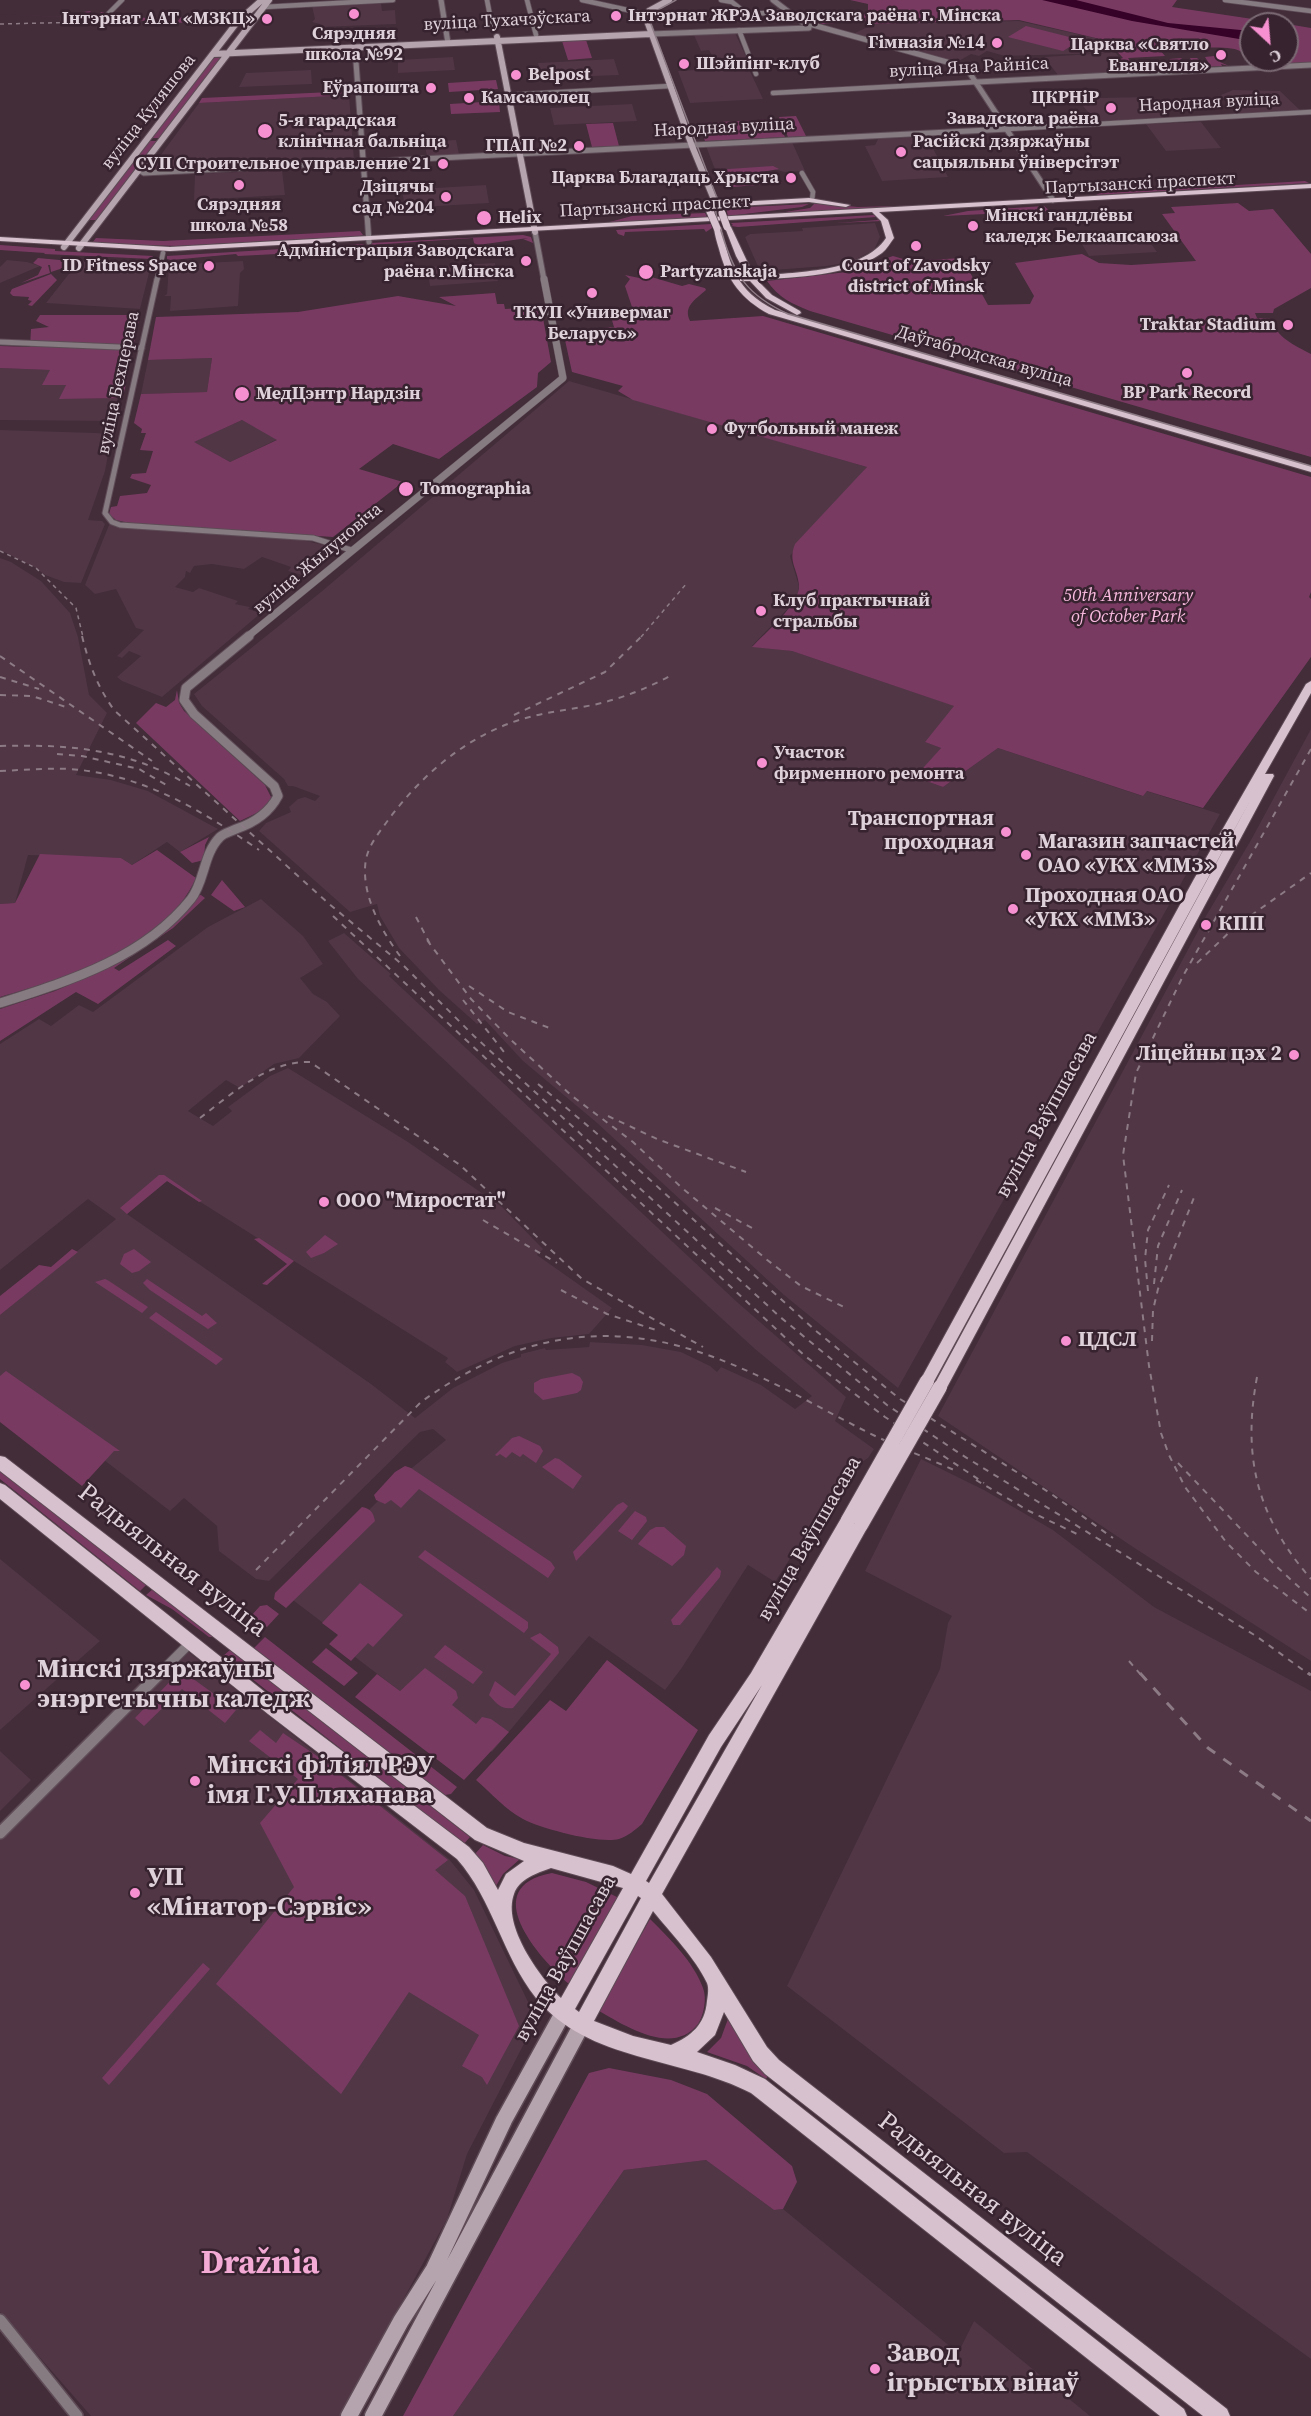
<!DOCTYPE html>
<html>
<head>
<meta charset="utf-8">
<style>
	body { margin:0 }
	#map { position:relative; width:1311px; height:2416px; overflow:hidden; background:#422d39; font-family:"Source Serif 4",serif }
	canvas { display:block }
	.north { position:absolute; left:1239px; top:12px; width:60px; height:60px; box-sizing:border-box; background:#37232f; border:2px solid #7a6973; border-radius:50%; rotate:154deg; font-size:16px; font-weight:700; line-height:24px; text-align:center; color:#dfd1d9 }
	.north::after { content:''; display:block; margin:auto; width:21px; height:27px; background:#f690d0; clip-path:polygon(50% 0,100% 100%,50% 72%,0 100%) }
</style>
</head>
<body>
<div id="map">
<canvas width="1311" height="2416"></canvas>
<div class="north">С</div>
</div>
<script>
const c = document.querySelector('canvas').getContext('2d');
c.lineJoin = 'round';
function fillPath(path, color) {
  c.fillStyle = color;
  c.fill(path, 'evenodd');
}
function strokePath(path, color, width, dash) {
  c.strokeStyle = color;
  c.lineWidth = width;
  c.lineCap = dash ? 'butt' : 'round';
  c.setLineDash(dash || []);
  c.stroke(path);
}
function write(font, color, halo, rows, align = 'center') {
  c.font = font + ' "Source Serif 4",serif';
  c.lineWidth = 5;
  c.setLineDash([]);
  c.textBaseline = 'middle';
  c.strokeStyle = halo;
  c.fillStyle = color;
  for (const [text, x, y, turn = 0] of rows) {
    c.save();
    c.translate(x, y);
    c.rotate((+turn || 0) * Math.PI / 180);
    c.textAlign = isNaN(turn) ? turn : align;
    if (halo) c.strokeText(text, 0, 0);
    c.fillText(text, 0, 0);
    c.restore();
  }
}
fillPath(new Path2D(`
	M381 3 382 11 395 10 396 24 321 27 320 24 312 22 315 19 312 6Z
	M1019 21 1099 39 1112 47 1129 72 1058 75 1044 57 1106 53 1005 56 987 51 979 56 971 54 957 62 853 34 874 24Z
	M735 33 749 63 717 65 709 50 701 51 694 35Z
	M453 57 455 70 398 73V60Z
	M614 59 619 75 542 78 538 63Z
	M748 67 763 99 690 103 678 71Z
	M311 70 312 84 239 87 246 73Z
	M1233 90 1280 91 1301 111 1238 115 1221 95Z
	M349 95 354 160 149 171 199 103Z
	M1146 97 1164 118 1096 121 1083 106 1099 98Z
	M632 104 637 121 554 125 550 108Z
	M1201 122 1221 148 1166 151 1146 124Z
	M927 137 948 177 882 181 865 146 875 145 878 139Z
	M456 140 459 154 427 156 424 142Z
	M792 142 805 171 784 172 774 169 716 172 706 146Z
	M282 170 285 195 194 200 195 174Z
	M486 185 489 203 405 208 402 190Z
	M875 223 880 237 874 250 850 262 827 266 760 271 745 237 750 234 803 231 802 228Z
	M1147 238 1157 252 1089 256 1080 241Z
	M7 260 27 262 40 266 0 283V267Z
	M79 261 151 265 140 309 46 303Z
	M243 261 244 269 240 273 238 306 170 311 171 296H164L167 294 169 265Z
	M495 263 498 281 430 286 427 267Z
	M212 358 207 392 141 394 148 360Z
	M0 368 51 370 44 381 66 385 60 399 118 398 111 421 0 420Z
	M569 381 867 467 790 556 799 586 797 599 752 646 792 651 955 706 925 742 941 748 916 777 943 787 998 748 1142 796 1146 791 1220 814 898 1388 784 1295 596 1122 523 1061 485 1020 477 1024 439 990 399 948 380 916 377 904 350 912 259 831 266 823 291 812 289 807 298 799 305 797 315 801 320 796 293 786H288L284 779 202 706 194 694 321 592Z
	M242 420 278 439 230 462 193 442Z
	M0 430 96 433 108 434 111 439 105 471 88 520 102 521 105 524 81 583 64 582 45 575 36 568 0 550Z
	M109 525 297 539 328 546 316 555 328 560 306 576 288 571 291 567 262 557 244 569 212 564 194 566 190 573 186 571 185 577 175 587 193 592 199 588 238 601 235 604 250 607 248 609 261 613 162 697 122 681 117 677 141 656 129 651 122 658 117 656 144 630 136 628 116 589 95 594 85 585Z
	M0 558 11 562 41 581 70 613 78 637 89 695 107 713 76 775 111 780 148 791 218 829 180 852 167 842 132 865 121 858 28 855 15 903 0 904Z
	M1311 729V1661L1136 1549 938 1416 1206 916 1251 840Z
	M261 899 303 936 323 964 300 978 313 994 327 1002 340 1016 299 1058 274 1064 240 1088 226 1080 188 1111 213 1126 232 1111 228 1107 270 1076 288 1068 408 1142 502 1207 543 1249 537 1255 612 1308 589 1334 551 1338 515 1346 457 1372 445 1362 448 1358 167 1181 127 1214 371 1384 415 1418 453 1388 502 1363 521 1357V1354L545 1348 546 1350 589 1347 590 1342 642 1345 681 1352 710 1366 717 1372 721 1367 761 1385 795 1409 812 1396 755 1349 650 1253 358 979 328 941 344 933 391 974 389 976 737 1302 846 1397 835 1421 874 1449 868 1458 844 1474 775 1582 748 1565 681 1669 665 1690 589 1636 492 1752 404 1687 400 1691 355 1657 360 1651 285 1594 407 1472 446 1440 433 1429 420 1432 269 1581 256 1579 219 1551 217 1526 184 1498 170 1511 104 1460 0 1389V1315L116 1219 88 1199 0 1270V1044L39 1019 51 1026 79 1005 93 1012 208 927Z
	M921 1459 984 1490 1053 1530 1154 1607 1311 1691V2359L1027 2152 1004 2153 787 1986 940 1669 948 1623 952 1616 865 1571Z
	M0 1559 100 1641 0 1730Z
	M186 1650 449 1859 474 1890 530 2006 529 2034 467 2154 447 2219 340 2416H91L0 2312V1834L156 1686 151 1681Z
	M0 1751 31 1780 0 1811Z
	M706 2160 774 2210 783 2209 958 2353 974 2321 1090 2416H453L624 2170Z`), '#513646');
fillPath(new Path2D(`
	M850 0H1177L1172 7 1286 24H1251V60H1287V24L1311 28V64L1255 67C1251 62 1247 56 1242 52 1231 43 1176 50 1160 50L1165 56 1128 58 1134 67 1154 70C1134 71 1134 78 1120 59L1123 58 1113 47 1100 39 1019 20 868 24 867 21 822 24 808 22 807 19H837L862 16 868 11V4Z
	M91 11 85 18H97L101 12H104L100 17 108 18 116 12 110 19 117 13H121L114 19 126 17 149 18 148 20 151 21 152 18 178 21 181 17 185 18 182 23 214 24 186 22 185 21 194 13 222 14 223 15 218 20 216 18 218 14 196 13 190 17V22L233 23 231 25 0 14 81 18 86 12H83Z
	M1026 26 1081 40 1063 51 1008 37Z
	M586 40 592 58 568 60 562 41Z
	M1214 56 1221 61 1220 62 1229 66 1221 64 1222 66 1203 67 1204 69 1179 70 1169 59 1182 58 1175 65 1185 60 1189 65 1188 66 1193 68 1187 60H1191L1190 58H1197L1205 65H1210L1205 57Z
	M213 58H222L161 138H152Z
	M496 80 498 89 449 92 448 83Z
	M353 91 332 96 199 103 202 98Z
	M499 101 500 112 451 114 450 104Z
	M796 116 806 136 788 137 779 117Z
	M776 119 785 137 705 141 699 123Z
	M613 123 619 146 592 147 586 124Z
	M149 141H159L97 220H89Z
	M773 166 779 169 732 177 740 179 777 178 782 183 733 187 727 186V182L719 180 720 176 714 170Z
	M1305 181 1309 183 1096 195 1100 193Z
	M815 203 858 207 934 205 779 213 810 208Z
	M1238 203 1249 211 1273 209 1311 254V288L1274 309 1273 313H1255L1257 318 1272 319C1275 337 1296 346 1311 354V457L810 311C792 304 778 297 767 281L847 272 893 256 910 261 962 258 988 305 1030 304 1034 296 1015 263 1082 254 1099 263 1131 265 1196 261 1162 214 1175 213 1171 207Z
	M809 204 802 207 728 216 726 208Z
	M1044 206 1050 211 943 216 968 211Z
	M705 213 707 217 606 223 632 216Z
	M874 215H878L882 221 836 223 878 220 876 217 738 227 731 226 733 225 731 223Z
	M711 224 712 228 706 232 704 229 625 232 624 236 618 234 616 230Z
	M360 231 363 235 359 236 176 246 92 243 96 238 163 241Z
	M523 235 531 237 533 243 523 239 528 238 478 245 474 243 473 238 371 245V243Z
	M363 244 367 247 375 249 238 256 236 254 171 260 167 259V256Z
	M0 245 55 249V251L153 256 152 259 44 254 45 253 0 250Z
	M38 258 70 261 66 267 51 272 50 265H48L50 273 21 283 38 275 42 267 33 263Z
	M51 274 57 280 32 306 28 305 32 301 28 300 29 297 13 296 10 293 12 289Z
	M625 275 644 279 648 276 682 286 689 284 705 288 706 290C695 300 683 306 690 321L763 316 1311 477V592L1309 597 1311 599V657L1203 808 1147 791 1143 796 998 748 943 787 915 777 941 748 925 742 954 706 792 651 752 647C765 633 801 603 799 585 797 567 788 562 795 544L867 467 633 400 618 391 623 386 572 372 563 331 614 327 611 317H617L616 311 633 310 625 286 630 279Z
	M495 293 497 304H504L505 309 541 307 551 362 538 373 537 387 439 459 393 444 359 469 403 482 333 537 129 523 116 520 109 514 111 507 117 506 120 496 147 493 151 485 130 478 132 474 146 473 153 451 140 450 146 433H141L142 429 134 423 141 394 207 392 212 358 148 360 156 317 298 312 398 296 456 306 439 297ZM242 420 277 440 230 462 194 442Z
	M40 315H140L123 398 59 399 66 385H42L50 370 0 368V346L30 347 31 329 49 327 36 321Z
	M177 690 179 703 184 711 265 785 271 797 269 807 240 821 136 723 156 703 166 707 175 700Z
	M209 837 205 845 204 860 192 863 180 852Z
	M157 850 196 878C164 949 68 977 0 997V904L15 903 40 854 121 858 132 865Z
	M222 880 245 907 234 911 211 895Z
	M201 895 205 898 173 928 114 968 119 971 168 940 176 946 98 1004 76 992 0 1041V1009L55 991 109 967 196 896Z
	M159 1175H164L202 1201 199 1202 167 1181 127 1214 120 1208Z
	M325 1235 338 1244 324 1253 311 1258 306 1252Z
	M259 1238 294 1261 267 1285 262 1284 287 1264 254 1239Z
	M72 1249 78 1252 0 1315V1296L39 1265 51 1267Z
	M134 1249 151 1262 139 1271 132 1273 120 1264 124 1254Z
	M105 1279 109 1281 148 1307 142 1313 95 1282Z
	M147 1279 202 1316 206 1313 217 1323 208 1329 150 1290 143 1283Z
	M156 1312 223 1359 216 1365 149 1318Z
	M6 1371 120 1451H114L82 1486 0 1422V1376Z
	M572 1373 580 1377 583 1382 581 1390 577 1393 543 1400 534 1392V1383L541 1379Z
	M519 1436 540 1446 543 1451 536 1463 523 1454 520 1457 512 1452 506 1458 500 1454 497 1456 495 1455 512 1438Z
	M555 1458 559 1459 582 1476 573 1489 542 1467Z
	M405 1466 411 1468 551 1562 555 1568 548 1578 419 1489 401 1508 391 1500 385 1504 376 1500 374 1495 395 1472Z
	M0 1468 147 1584 140 1591 0 1479Z
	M623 1502 628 1506 626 1509 576 1561 573 1552 617 1505Z
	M362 1507C371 1509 373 1512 375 1521L286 1608 274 1599 275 1593Z
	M635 1511 646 1517 647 1521 632 1540 618 1531Z
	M656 1527H664L686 1546 684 1555 672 1566 638 1544 650 1530Z
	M425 1550 528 1622V1628L524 1633 418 1557Z
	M717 1567 721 1571 720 1577 680 1625H673L671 1620Z
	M360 1583 403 1615 373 1647 368 1643 351 1661 329 1644 338 1635 322 1623Z
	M153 1589 214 1637H209L172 1609 146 1595Z
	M267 1605 279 1614 267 1627 251 1616 260 1606Z
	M540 1633 558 1647 559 1653 513 1708C501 1710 496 1703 489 1695L495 1681 515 1696 551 1654 530 1638Z
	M265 1637 457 1787 451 1794 445 1795 254 1648Z
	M445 1645 483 1672 473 1684 434 1657Z
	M326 1648 358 1673 344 1686 312 1662Z
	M230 1650 470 1837 463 1845 223 1656Z
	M607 1660 698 1730 642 1824C635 1830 628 1836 619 1839 599 1844 542 1829 523 1819 506 1810 491 1793 476 1780L550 1700 566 1711Z
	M425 1668 456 1691 458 1698 452 1705 476 1724 482 1717 491 1719 509 1732 464 1780 355 1697 377 1674 400 1691Z
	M181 1670 236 1710 225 1723 182 1689 144 1726 135 1718Z
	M260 1730 276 1743 283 1733 317 1756 448 1860 435 1870 465 1896 519 2026 487 2085 482 2077 462 2066 479 2035 409 1992 341 2094 216 1984 294 1887 260 1823 298 1779 249 1741Z
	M483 1845 505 1856 520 1859 503 1874 496 1886 485 1867 474 1855Z
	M552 1873 586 1882 619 1898 569 1984C539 1958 476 1887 552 1873Z
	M650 1919C670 1939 693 1961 703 1988 707 1998 704 2015 698 2024 673 2056 627 2027 599 2011Z
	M203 1963 210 1969 109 2085 102 2078Z
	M728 2019 752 2057 769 2074 766 2079 747 2066 707 2052 721 2038Z
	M609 2068 671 2080 707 2094 792 2166 797 2182 783 2209 774 2210 706 2160 624 2170 453 2416H403L589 2073Z`), '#793a62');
fillPath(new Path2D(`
	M1042 0H1076L1168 23 1251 31V41L1132 21Z`), '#360227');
const minorFar3 = new Path2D(`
	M487 0 492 26
	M527 0 536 35
	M582 0 646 14
	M721 0 732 2 747 14 787 12
	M1225 0 1311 11
	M264 7 393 0
	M105 17 122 0
	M739 30 756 74
	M773 93 977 82
	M508 95 670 86
	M1008 129 1311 112
	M802 173 813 192 812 200
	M157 280 163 253`);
const minorFar2 = new Path2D(`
	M157 279 105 513 112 522 120 525 313 538 351 550
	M0 342 142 348`);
const minorFar1 = new Path2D(`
	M158 1675 191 1642`);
const minor = new Path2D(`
	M0 1833 160 1673
	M0 2320 77 2416`);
const tertiaryFar2 = new Path2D(`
	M441 0 448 43
	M773 0 802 22 947 62 969 72 1053 200
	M651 34 809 28
	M355 48 369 242
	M977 82 1311 65
	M139 170 144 173 1008 129
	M535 232 544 280`);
const tertiaryFar1 = new Path2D(`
	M247 637 563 378 544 279`);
const tertiary = new Path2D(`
	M0 1003C69 981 144 958 191 899 205 881 203 854 220 837 224 833 230 832 236 829 254 823 269 813 278 796L274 786 194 714 184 700 186 688 249 636`);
const secondaryFar1 = new Path2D(`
	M669 0 649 11 646 18 692 146 713 197 719 205
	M497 37 535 232
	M213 54 651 34
	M64 247 238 21 262 0
	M79 248 269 0`);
const secondary = new Path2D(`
	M349 2416 401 2321 434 2269 504 2120 563 2013
	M373 2416 582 2024`);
const primary = new Path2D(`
	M1311 184V188L879 212 888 220 894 238C890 243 887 249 882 253 851 276 795 277 757 280L772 295 800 311 801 313 797 315 766 298 750 281H740V277L747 276 736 256 724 225 731 227 754 276C793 272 863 273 886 238L881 221 872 212 170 251 0 241V237L170 247Z
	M809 198 850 205 846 207 809 202 719 207 713 208 715 214 711 216 707 214 705 207 719 203Z
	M714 226 721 228C731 268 736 290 775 310L1311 466V472L769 314C741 299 727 280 719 249 717 242 714 233 714 226Z
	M1311 681V693L1265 774H1273L1274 776 945 1391 940 1393 935 1391 933 1387 1252 797 932 1385 927 1387 922 1385 920 1381 922 1377 1194 879 1306 684Z
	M0 1456 5 1457 487 1828 524 1843 613 1866 631 1874 709 1735 751 1673 843 1515 848 1513 853 1515 856 1520 861 1518 866 1520 869 1525 866 1530 662 1894 711 1957 767 2047 779 2060 1227 2409 1230 2416H1203L765 2074 753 2061 724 2012 715 2035 697 2052 735 2065 765 2079 1184 2409 1187 2416H1160L751 2093C682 2057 588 2062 536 1998 502 1955 493 1900 457 1859L268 1714 0 1499V1483L5 1485 280 1704 469 1847 483 1863 498 1890 506 1874 524 1861 475 1840 0 1471ZM762 1685 649 1883 646 1881 721 1747ZM551 1868 623 1888 561 1998C540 1977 502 1926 514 1894 519 1879 537 1873 551 1868ZM638 1896 641 1898 579 2012 575 2009ZM653 1911C670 1932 696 1959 707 1983 709 1988 708 1995 707 2001 705 2025 691 2036 671 2045L633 2036 594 2021Z`);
strokePath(minorFar3, '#5e4b56', 6);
strokePath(minorFar2, '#5e4b56', 7);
strokePath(minorFar1, '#5e4b56', 11);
strokePath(minor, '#5e4b56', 14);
strokePath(tertiaryFar2, '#5e4b56', 7);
strokePath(tertiaryFar1, '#5e4b56', 8);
strokePath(tertiary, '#5e4b56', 11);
strokePath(secondaryFar1, '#5e4b56', 8);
strokePath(secondary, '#5e4b56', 19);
strokePath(primary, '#5e4b56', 2);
strokePath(minorFar3, '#867b81', 4.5);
strokePath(minorFar2, '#867b81', 5);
strokePath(minorFar1, '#867b81', 9);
strokePath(minor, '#867b81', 11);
strokePath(tertiaryFar2, '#867b81', 5);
strokePath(tertiaryFar1, '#867b81', 7);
strokePath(tertiary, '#867b81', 9);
strokePath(secondaryFar1, '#b5a3ad', 6);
strokePath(secondary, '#b5a3ad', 16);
fillPath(primary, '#d8c1ce');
strokePath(new Path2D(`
	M676 0 654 12 649 19 717 198C713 211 718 221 722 234 735 276 747 295 788 314L1311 466`), '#8c7a84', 1.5);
strokePath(new Path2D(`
	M0 24 88 22 154 25
	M0 551 36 568 76 608 83 637
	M641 637 687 583`), '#8c7a84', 1.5, [4, 4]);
strokePath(new Path2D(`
	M82 636C89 664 97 686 114 710L328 903 404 966 474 1036 779 1316 887 1405 962 1455 1256 1636 1310 1675
	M0 656 152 761
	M0 677 39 689
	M0 695 32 696 66 707
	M514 715 605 672 642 636
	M0 746C70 744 129 749 190 786
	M1311 749 1183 976 1136 1073 1123 1155 1149 1366 1161 1433 1169 1455 1185 1487 1226 1542 1256 1572 1311 1614
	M57 754 82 756 139 769 168 786
	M0 771C23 770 46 768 70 769 142 774 201 810 259 850
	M333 916 805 1356 885 1417 984 1483
	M416 917 431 946
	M427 940 471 999 510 1039 572 1096 633 1142 681 1187 766 1259 801 1286 846 1308
	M400 956C381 930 360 893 366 859 369 845 378 834 386 823 418 779 460 741 513 722 539 713 566 710 593 705 620 699 646 689 670 676
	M1197 963 1236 926 1311 873
	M469 986 508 1012 552 1029
	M463 1000 504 1052
	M538 1084 626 1158 816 1331 900 1399 1050 1493 1113 1538
	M608 1116 657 1139 746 1172
	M200 1118C233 1093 267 1061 310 1062L460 1165 582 1279 703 1347
	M715 1208 752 1228
	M483 1220 557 1263
	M1154 1284 1158 1246 1182 1190
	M561 1290 607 1314 659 1331
	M1148 1291 1145 1259 1148 1230 1169 1185
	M1152 1341 1153 1310 1158 1289 1195 1195
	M1257 1377C1242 1457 1257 1517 1311 1579
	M1178 1463 1277 1567 1311 1598
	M976 1480 1029 1511 1079 1535
	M256 1570 421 1402C507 1340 596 1318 699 1352 757 1371 812 1404 867 1432 895 1446 925 1457 954 1470
	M1129 1661 1141 1675`), '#8c7a84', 2, [6, 6]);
strokePath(new Path2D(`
	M1140 1673 1208 1748 1311 1821
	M1308 1673 1311 1675`), '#8c7a84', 3, [10, 10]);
const primaryBridgeFar1 = new Path2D(`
	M722 213 727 227
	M711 214 717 228`);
const primaryBridge = new Path2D(`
	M848 1520 927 1381
	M861 1525 940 1387`);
strokePath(primaryBridgeFar1, '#5e4b56', 8, []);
strokePath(primaryBridge, '#5e4b56', 16, []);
strokePath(primaryBridgeFar1, '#d8c1ce', 7);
strokePath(primaryBridge, '#d8c1ce', 14);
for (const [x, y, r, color] of [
	[354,14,6,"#f690d0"],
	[616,16,6,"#f690d0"],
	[267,19,6,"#f690d0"],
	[997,43,6,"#f690d0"],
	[1221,55,6,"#f690d0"],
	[684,64,6,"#f690d0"],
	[516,75,6,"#f690d0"],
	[431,88,6,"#f690d0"],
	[469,98,6,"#f690d0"],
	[1111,108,6,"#f690d0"],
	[265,131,8,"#f690d0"],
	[579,146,6,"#f690d0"],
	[901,152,6,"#f690d0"],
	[443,164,6,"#f690d0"],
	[791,178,6,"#f690d0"],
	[239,185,6,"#f690d0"],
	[446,197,6,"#f690d0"],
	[484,218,8,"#f690d0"],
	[973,226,6,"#f690d0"],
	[916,246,6,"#f690d0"],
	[526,261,6,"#f690d0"],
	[209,266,6,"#f690d0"],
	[646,272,8,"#f690d0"],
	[592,293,6,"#f690d0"],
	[1288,325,6,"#f690d0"],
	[1187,373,6,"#f690d0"],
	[242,394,8,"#f690d0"],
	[712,429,6,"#f690d0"],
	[406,489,8,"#f690d0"],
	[761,611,6,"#f690d0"],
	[762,763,6,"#f690d0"],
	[1006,832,6,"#f690d0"],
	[1026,855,6,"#f690d0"],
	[1013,909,6,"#f690d0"],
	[1206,925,6,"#f690d0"],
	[1294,1055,6,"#f690d0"],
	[324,1202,6,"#f690d0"],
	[1066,1341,6,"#f690d0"],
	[25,1685,6,"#f690d0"],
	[195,1781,6,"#f690d0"],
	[135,1893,6,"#f690d0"],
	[875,2369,6,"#f690d0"]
]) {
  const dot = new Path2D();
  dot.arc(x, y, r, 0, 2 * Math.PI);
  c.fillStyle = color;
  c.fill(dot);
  strokePath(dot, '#37232f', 2);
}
write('bold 18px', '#dfd1d9', '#37232f', [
	["Інтэрнат ЖРЭА Заводскага раёна г. Мінска",628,16],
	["Інтэрнат ААТ «МЗКЦ»",255,19,"right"],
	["Сярэдняя",354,34,"center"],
	["школа №92",354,55,"center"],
	["Гімназія №14",985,43,"right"],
	["Царква «Святло",1209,45,"right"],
	["Евангелля»",1209,66,"right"],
	["Шэйпінг-клуб",696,64],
	["Belpost",528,75],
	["Еўрапошта",419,88,"right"],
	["Камсамолец",481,98],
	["ЦКРНіР",1099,98,"right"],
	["Завадскога раёна",1099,119,"right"],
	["5-я гарадская",278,121],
	["клінічная бальніца",278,142],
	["Расійскі дзяржаўны",913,142],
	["сацыяльны ўніверсітэт",913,163],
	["ГПАП №2",567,146,"right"],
	["СУП Строительное управление 21",431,164,"right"],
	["Царква Благадаць Хрыста",779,178,"right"],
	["Дзіцячы",434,187,"right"],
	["сад №204",434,208,"right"],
	["Сярэдняя",239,205,"center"],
	["школа №58",239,226,"center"],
	["Мінскі гандлёвы",985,216],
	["каледж Белкаапсаюза",985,237],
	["Helix",498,218],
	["Адміністрацыя Заводскага",514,251,"right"],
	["раёна г.Мінска",514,272,"right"],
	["ID Fitness Space",197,266,"right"],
	["Court of Zavodsky",916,266,"center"],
	["district of Minsk",916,287,"center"],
	["Partyzanskaja",660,272],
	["ТКУП «Универмаг",592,313,"center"],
	["Беларусь»",592,334,"center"],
	["Traktar Stadium",1276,325,"right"],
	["BP Park Record",1187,393,"center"],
	["МедЦэнтр Нардзін",256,394],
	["Футбольный манеж",724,429],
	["Tomographia",420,489],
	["Клуб практычнай",773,601],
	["стральбы",773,622],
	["Участок",774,753],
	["фирменного ремонта",774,774]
], 'left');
write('18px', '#dfd1d9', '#37232f', [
	["вуліца Тухачэўскага",507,21,-3],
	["вуліца Яна Райніса",969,68,-3],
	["Народная вуліца",1209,103,-3],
	["вуліца Куляшова",149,112,-52],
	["Народная вуліца",724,128,-3],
	["Партызанскі праспект",1140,184,-3],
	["Партызанскі праспект",655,207,-3],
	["Даўгабродская вуліца",984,357,16],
	["вуліца Бехцерава",119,383,-78],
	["вуліца Жылуновіча",318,559,-40]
]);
write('italic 18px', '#f9badf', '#37232f', [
	["50th Anniversary",1128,596],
	["of October Park",1128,617]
]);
write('bold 21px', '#dfd1d9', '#37232f', [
	["Транспортная",994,820,"right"],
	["проходная",994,844,"right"],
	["Магазин запчастей",1038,843],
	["ОАО «УКХ «ММЗ»",1038,867],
	["Проходная ОАО",1025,897],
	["«УКХ «ММЗ»",1025,921],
	["КПП",1218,925],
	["Ліцейны цэх 2",1282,1055,"right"],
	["ООО \"Миростат\"",336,1202],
	["ЦДСЛ",1078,1341]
], 'left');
write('21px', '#dfd1d9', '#37232f', [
	["вуліца Ваўпшасава",1047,1115,-61],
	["вуліца Ваўпшасава",810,1539,-60],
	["вуліца Ваўпшасава",566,1959,-61]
]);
write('26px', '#dfd1d9', '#37232f', [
	["Радыяльная вуліца",172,1561,38],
	["Радыяльная вуліца",972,2190,38]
]);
write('bold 26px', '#dfd1d9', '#37232f', [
	["Мінскі дзяржаўны",37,1670],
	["энэргетычны каледж",37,1700],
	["Мінскі філіял РЭУ",207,1766],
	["імя Г.У.Пляханава",207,1796],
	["УП",147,1878],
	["«Мінатор-Сэрвіс»",147,1908],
	["Завод",887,2354],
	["ігрыстых вінаў",887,2384]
], 'left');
write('bold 33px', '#f3abd6', '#37232f', [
	["Dražnia",260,2265]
]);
</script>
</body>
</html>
